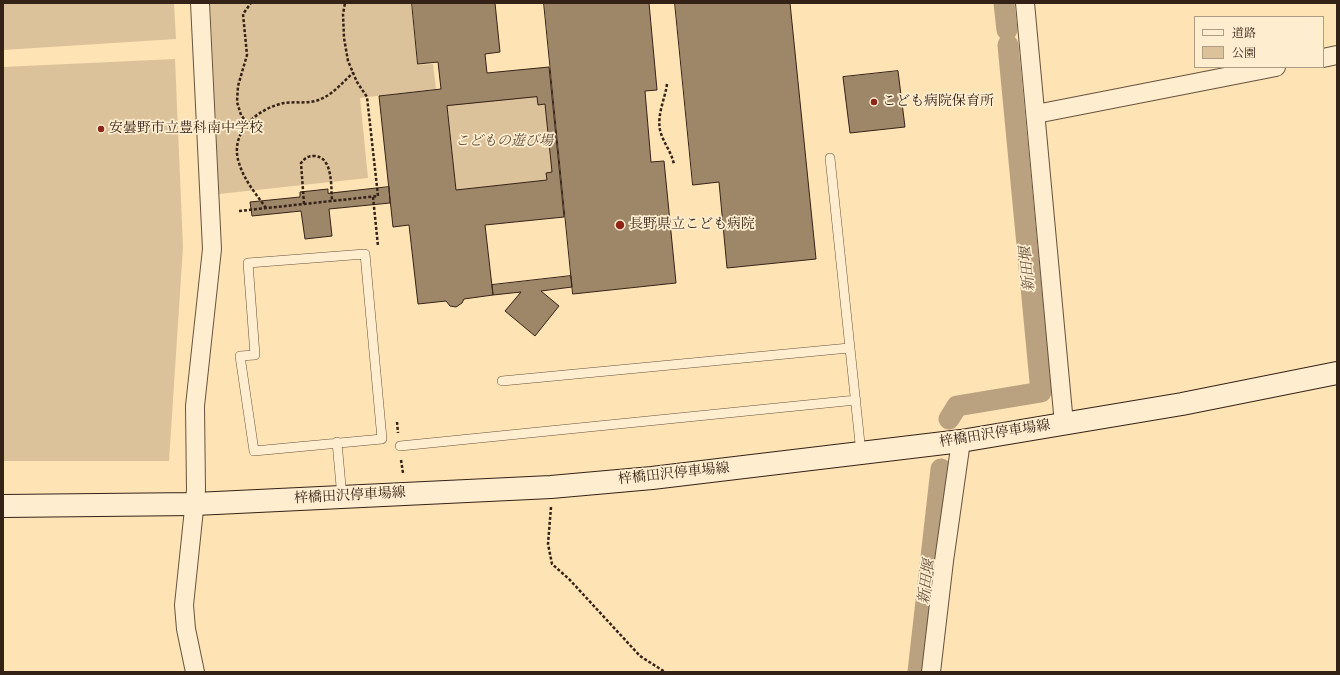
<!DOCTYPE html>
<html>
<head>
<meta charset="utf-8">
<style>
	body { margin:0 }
	#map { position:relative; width:1340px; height:675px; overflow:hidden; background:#fee3b5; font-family:Vollkorn,"Noto Serif JP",serif }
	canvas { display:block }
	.frame { position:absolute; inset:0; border:4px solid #352217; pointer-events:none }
	.legend { position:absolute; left:1194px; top:16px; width:130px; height:52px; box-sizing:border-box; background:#feedcf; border:1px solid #ae9c85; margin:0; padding:5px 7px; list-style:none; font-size:12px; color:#352217 }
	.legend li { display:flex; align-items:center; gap:8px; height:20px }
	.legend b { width:20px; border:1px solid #ae9c85 }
</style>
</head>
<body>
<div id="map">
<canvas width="1340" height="675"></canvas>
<div class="frame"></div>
<ul class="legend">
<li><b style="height:5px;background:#feedcf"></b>道路</li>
<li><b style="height:11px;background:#dcc29a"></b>公園</li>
</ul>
</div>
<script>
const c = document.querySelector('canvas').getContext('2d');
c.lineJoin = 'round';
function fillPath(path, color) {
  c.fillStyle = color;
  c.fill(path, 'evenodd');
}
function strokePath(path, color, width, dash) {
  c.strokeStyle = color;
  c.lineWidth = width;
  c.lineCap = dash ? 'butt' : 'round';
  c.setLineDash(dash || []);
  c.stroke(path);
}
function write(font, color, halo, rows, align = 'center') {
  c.font = font + ' Vollkorn,"Noto Serif JP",serif';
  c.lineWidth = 3.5;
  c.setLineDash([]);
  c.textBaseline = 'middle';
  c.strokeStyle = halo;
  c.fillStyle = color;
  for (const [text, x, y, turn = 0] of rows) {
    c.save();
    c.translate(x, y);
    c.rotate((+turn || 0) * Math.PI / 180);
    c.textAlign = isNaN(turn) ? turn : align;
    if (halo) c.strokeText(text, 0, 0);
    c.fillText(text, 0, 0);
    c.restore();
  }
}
fillPath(new Path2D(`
	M3 3H174L176 39 3 50Z
	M210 3H411L418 65 433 64 436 89 360 98 368 178 219 194Z
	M175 59 183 247 169 461H3V67Z
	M537 97 538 105 545 104 552 172 546 173 547 180 456 190 447 106Z`), '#dcc29a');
strokePath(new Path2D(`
	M1004 3 1007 30
	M949 419 957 406 1041 392 1008 45
	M918 672 941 469`), '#baa17f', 21);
const building = new Path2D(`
	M412 3H495L500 52 485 54 487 73 549 67 564 217 485 225 493 295 464 299 462 303 456 307 450 306 446 301 418 304 409 225 393 227 379 96 441 89 438 62 418 64ZM537 97 538 105 545 104 552 172 546 173 547 180 456 190 447 106Z
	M544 3H649L657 90 645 91 651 162 664 161 676 283 573 294Z
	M675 3H790L816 259 727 268 719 182 693 185Z
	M898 71 905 127 850 133 843 77Z
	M389 187 390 203 329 209 332 236 305 239 301 211 252 216 250 202 300 197V192L328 189V193Z
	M571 276 572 287 541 291 559 306 535 336 505 311 521 292 493 295 492 285Z`);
fillPath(building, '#9e8669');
strokePath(building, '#352217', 1);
const service = new Path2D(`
	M830 158 861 453
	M365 254 382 439 254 451 240 356 255 355 248 263Z
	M502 381 849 348
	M337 442 342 497
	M400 446 856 400`);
const minor = new Path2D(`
	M1025 3 1064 424
	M1323 58 1337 55
	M1036 114 1276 67
	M195 672 186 629 184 605 196 490 195 406 212 249 200 3
	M931 672 944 561 961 441`);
const secondary = new Path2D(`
	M3 506 195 504 551 487 652 478 961 441 1182 404 1337 373`);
strokePath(service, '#67523e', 10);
strokePath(minor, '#67523e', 20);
strokePath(secondary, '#352217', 24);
strokePath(new Path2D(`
	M667 84C665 99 657 114 660 130 663 143 672 152 674 165
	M247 123 241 115 237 102 238 86 247 55 243 14 251 3
	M373 197 378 246
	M304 204 301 163C305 158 308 156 314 156 333 156 331 187 332 201
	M266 208C256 194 244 180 239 163 229 133 256 109 284 103 297 101 310 105 323 98 334 93 344 81 353 73
	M239 211 378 196 367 97 357 82 348 61 344 38 343 14 345 3
	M397 422 398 433
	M401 460 403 473
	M551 507 548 544 552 564 569 579 640 656 665 672`), '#352217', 2.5, [3, 2]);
strokePath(service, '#feedcf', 9);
strokePath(minor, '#feedcf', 18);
strokePath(secondary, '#feedcf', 22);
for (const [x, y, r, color] of [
	[874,102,4,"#8f2418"],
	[101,129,4,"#8f2418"],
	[620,225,5,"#8f2418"]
]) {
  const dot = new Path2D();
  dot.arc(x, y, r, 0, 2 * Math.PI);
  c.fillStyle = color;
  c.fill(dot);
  strokePath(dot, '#feedcf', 1.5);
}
write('14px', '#352217', '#feedcf', [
	["こども病院保育所",882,102],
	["安曇野市立豊科南中学校",109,129],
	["長野県立こども病院",629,225]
], 'left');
write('italic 14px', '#5f4a38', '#feedcf', [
	["こどもの遊び場",504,142]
]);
write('14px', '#352217', '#feedcf', [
	["梓橋田沢停車場線",995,435,-9],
	["梓橋田沢停車場線",674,475,-6],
	["梓橋田沢停車場線",350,497,-3]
]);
write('italic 15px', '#644e3b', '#feedcf', [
	["新田堰",1029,269,-95],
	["新田堰",928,582,-83]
]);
</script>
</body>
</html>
